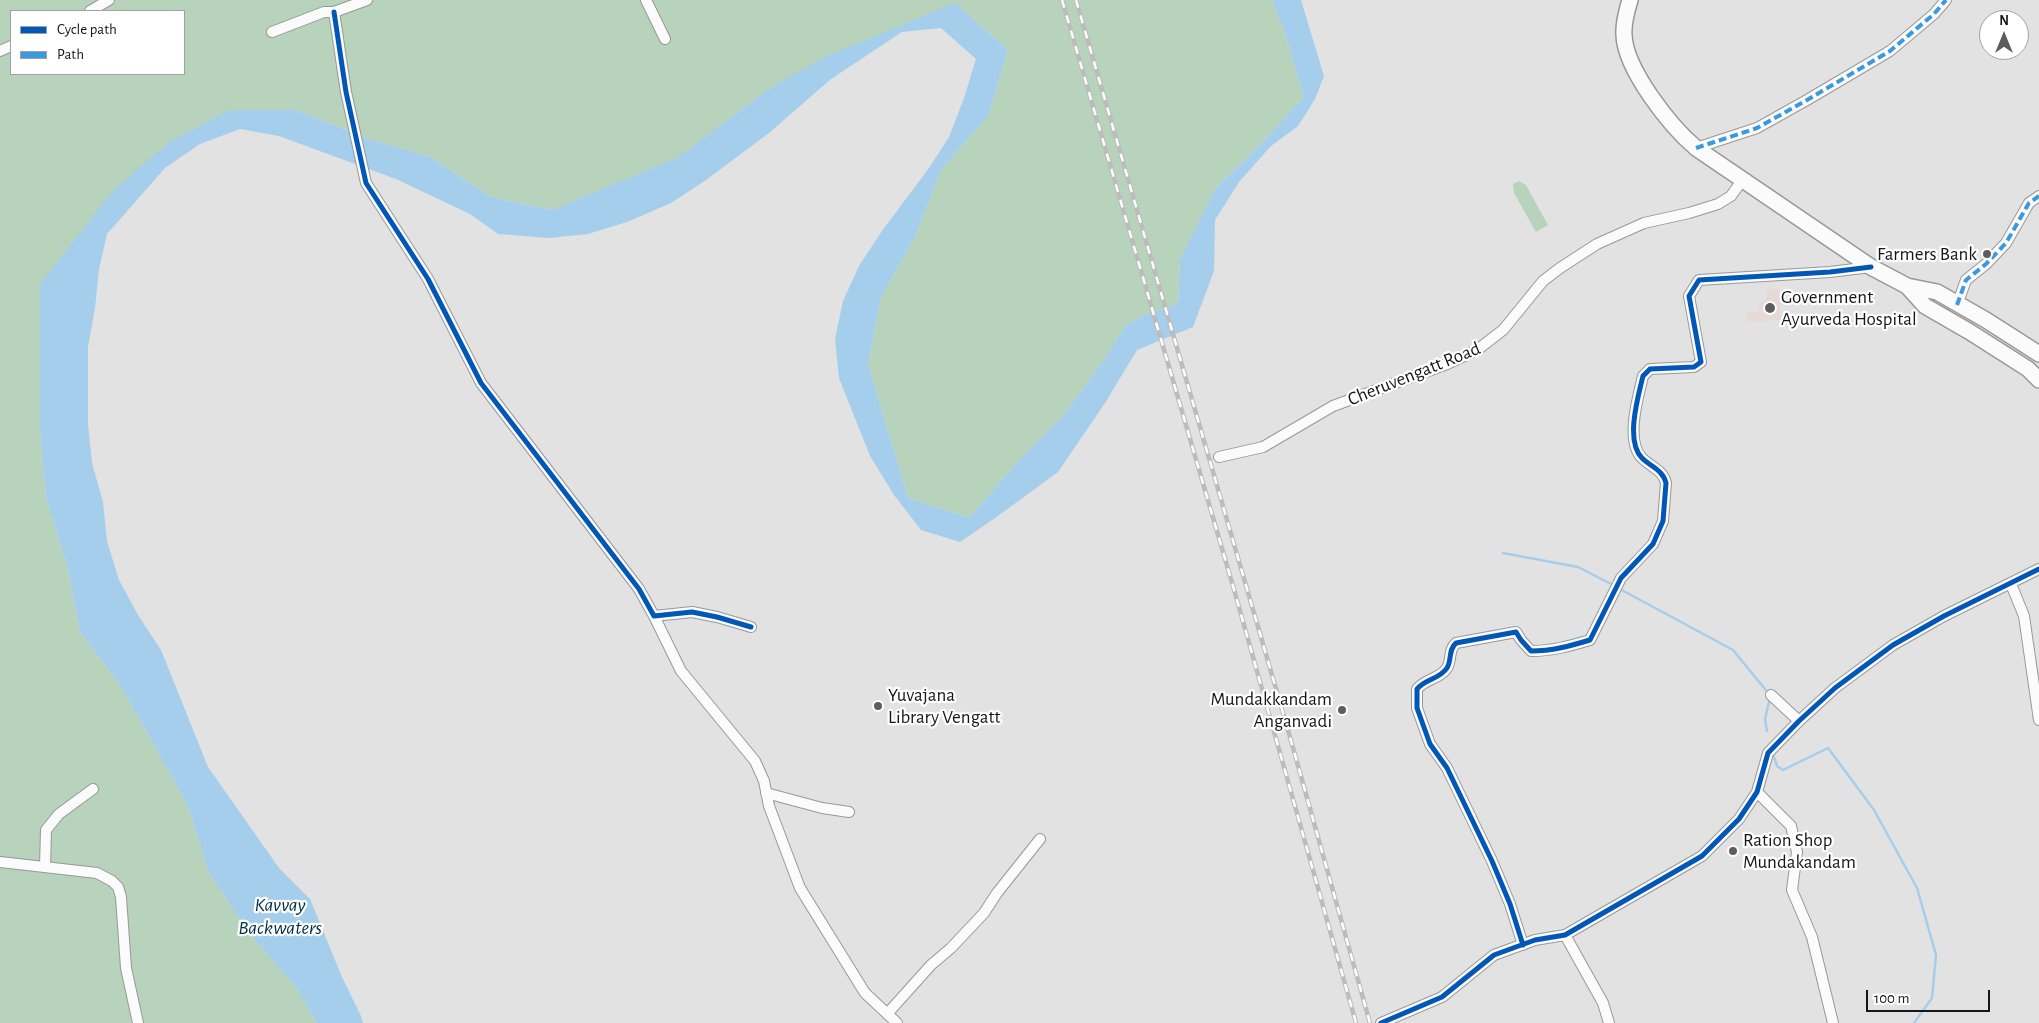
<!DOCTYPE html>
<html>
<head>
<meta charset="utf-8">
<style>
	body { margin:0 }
	#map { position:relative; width:2039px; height:1023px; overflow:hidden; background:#e2e2e2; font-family:"Alegreya Sans",sans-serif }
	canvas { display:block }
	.legend { position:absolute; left:10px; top:10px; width:175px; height:65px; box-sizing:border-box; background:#fff; border:1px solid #a2a2a2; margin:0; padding:6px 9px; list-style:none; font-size:15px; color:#161616 }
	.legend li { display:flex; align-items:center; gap:10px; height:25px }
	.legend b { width:25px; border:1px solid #a2a2a2 }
	.north { position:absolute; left:1979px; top:10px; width:50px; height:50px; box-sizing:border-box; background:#fff; border:1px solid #a2a2a2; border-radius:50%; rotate:0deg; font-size:14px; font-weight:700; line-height:20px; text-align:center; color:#161616 }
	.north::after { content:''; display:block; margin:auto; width:18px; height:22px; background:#5d5d5d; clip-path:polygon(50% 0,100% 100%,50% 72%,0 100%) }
	.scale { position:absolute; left:1866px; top:990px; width:124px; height:22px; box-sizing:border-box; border:2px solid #161616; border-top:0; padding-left:6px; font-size:15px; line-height:18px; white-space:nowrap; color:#161616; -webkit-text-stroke:4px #fff; paint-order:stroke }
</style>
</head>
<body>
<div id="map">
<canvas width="2039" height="1023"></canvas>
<ul class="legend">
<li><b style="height:6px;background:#0057b8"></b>Cycle path</li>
<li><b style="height:6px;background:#3b9adf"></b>Path</li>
</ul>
<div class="north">N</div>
<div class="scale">100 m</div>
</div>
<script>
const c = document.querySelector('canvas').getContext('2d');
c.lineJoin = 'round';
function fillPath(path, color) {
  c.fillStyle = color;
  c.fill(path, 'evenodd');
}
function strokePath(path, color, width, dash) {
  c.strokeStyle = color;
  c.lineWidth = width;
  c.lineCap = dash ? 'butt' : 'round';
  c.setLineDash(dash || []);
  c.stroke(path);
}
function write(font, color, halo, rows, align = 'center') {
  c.font = font + ' "Alegreya Sans",sans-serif';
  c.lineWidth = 4.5;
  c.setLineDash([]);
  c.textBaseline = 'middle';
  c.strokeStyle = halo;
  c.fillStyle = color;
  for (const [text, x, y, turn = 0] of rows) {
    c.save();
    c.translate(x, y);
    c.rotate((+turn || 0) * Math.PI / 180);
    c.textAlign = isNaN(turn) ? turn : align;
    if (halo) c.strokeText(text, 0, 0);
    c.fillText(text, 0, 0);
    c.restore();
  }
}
fillPath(new Path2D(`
	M1779 288 1781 320 1747 322V313L1759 312V303L1767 299 1766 289Z`), '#e7d9d7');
fillPath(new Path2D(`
	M0 0H1272L1284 30 1304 97 1254 151 1216 188 1180 259 1178 304 1144 315 1125 326 1106 357 1066 412 1016 464 969 518 908 498 868 364 881 297 915 237 941 170 988 116 1008 50 955 3 767 90 680 157 552 210 491 197 430 157 363 137 296 110 168 143 40 284V432L46 498 67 565 80 632 121 686 188 806 209 873 249 933 296 987 317 1023H0ZM11 11H184V74H11Z
	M1519 181 1526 185 1548 225 1536 232 1514 193 1513 184Z`), '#b7d3bc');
fillPath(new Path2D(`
	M1272 0H1301L1324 76 1315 99 1298 126 1271 146 1239 182 1215 220 1214 271 1193 327 1137 350 1105 403 1058 472 995 518 960 542 921 530 894 495 870 456 839 378 835 339 843 301 859 266 882 231 929 168 949 137 964 98 976 59 941 28 902 32 831 79 769 133 706 180 671 203 627 222 588 234 549 238 498 234 470 214 396 179 279 136 240 129 200 144 165 168 107 234 99 269 95 308 88 347V424L92 463 103 502 107 541 119 580 138 615 161 650 208 767 279 868 310 899 342 977 361 1016 363 1023H317L296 987 249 933 209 873 188 806 121 686 80 632 67 565 46 498 40 432V284L114 190 168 143 229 110H296L363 137 430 157 491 197 552 210 679 157 767 90 827 56 955 3 1008 50 988 116 941 170 915 237 881 297 868 364 908 498 969 518 1016 464 1066 412 1106 357 1125 326 1144 315 1178 304 1180 259 1216 188 1254 151 1304 97 1284 30Z`), '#a4ceec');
strokePath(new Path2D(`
	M1503 553 1578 567 1613 585
	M1618 588 1733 650 1769 694
	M1767 731 1765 719 1770 698
	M1773 754 1777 766 1783 770 1828 748 1874 810 1917 888 1936 955 1932 998 1914 1023`), '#a4ceec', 2.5);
const minor = new Path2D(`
	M646 0 665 39
	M90 11 109 0
	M334 12 346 92 366 183 428 279 481 383 639 589 654 616 692 612 717 617 751 627
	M272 32 324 12H334L367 0
	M0 51 11 46
	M1696 148 1757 128 1807 100 1890 51 1934 14 1946 0
	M1957 305 1966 280 1986 264 2006 243 2029 203 2039 196
	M1219 457 1263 447 1333 406 1447 364 1477 350 1503 330 1543 281 1560 268 1597 244 1644 223 1689 213 1718 204 1731 196 1743 179
	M2011 584 2024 616 2039 720
	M654 616 681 671 755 761 764 781 769 806 800 888 865 993 897 1023
	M1771 695 1799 721
	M1757 792 1791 826 1797 852 1792 890 1812 937 1833 1023
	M766 793 822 808 849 812
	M0 862 97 873 112 881 118 887 121 897 126 968 138 1023
	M45 867 46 830 59 814 93 789
	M1565 935 1603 1003 1609 1023
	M1523 945 1510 904 1492 861 1447 768 1430 744 1417 708V689C1425 679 1440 679 1447 668 1452 660 1448 650 1456 643L1516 632 1521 640 1531 651C1552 651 1570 646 1590 640L1621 578 1653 544 1663 521 1666 483C1663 470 1651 467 1642 458 1625 441 1638 397 1643 376L1650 369 1694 367 1701 362 1689 296 1699 280 1830 272 1871 267
	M887 1014 931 965 951 948 984 913 997 893 1040 839
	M1381 1023 1442 997 1494 955 1535 940 1565 935 1702 856 1739 819 1757 792 1768 753 1799 721 1835 688 1893 645 1944 616 2039 569`);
const highway = new Path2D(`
	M1630 0C1627 10 1623 23 1624 35 1625 69 1670 126 1696 148L1871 267 1907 286 1937 292 1986 320 2039 354
	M1907 286 1925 306 1970 332 2028 369 2039 380`);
strokePath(minor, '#989898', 12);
strokePath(highway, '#989898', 18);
strokePath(minor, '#fbfbfb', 10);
strokePath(highway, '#fbfbfb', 15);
const rail = new Path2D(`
	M1062 0 1235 593 1356 1023
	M1076 0 1290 737 1370 1023`);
strokePath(rail, '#bcbcbc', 4.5);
strokePath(rail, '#fff', 2.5, [8]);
strokePath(new Path2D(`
	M1696 148 1757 128 1807 100 1890 51 1934 14 1946 0
	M1957 305 1966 280 1986 264 2006 243 2029 203 2039 196`), '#3b9adf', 4, [8, 4]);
strokePath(new Path2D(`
	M334 12 346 92 366 183 428 279 481 383 639 589 654 616 692 612 717 617 751 627
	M1523 945 1510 904 1492 861 1447 768 1430 744 1417 708V689C1425 679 1440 679 1447 668 1452 660 1448 650 1456 643L1516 632 1521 640 1531 651C1552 651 1570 646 1590 640L1621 578 1653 544 1663 521 1666 483C1663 470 1651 467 1642 458 1625 441 1638 397 1643 376L1650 369 1694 367 1701 362 1689 296 1699 280 1830 272 1871 267
	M1381 1023 1442 997 1494 955 1535 940 1565 935 1702 856 1739 819 1757 792 1768 753 1799 721 1835 688 1893 645 1944 616 2039 569`), '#0057b8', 5);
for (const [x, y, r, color] of [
	[1987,254,5,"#5d5d5d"],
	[1770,308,6,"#5d5d5d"],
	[878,706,5,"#5d5d5d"],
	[1342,710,5,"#5d5d5d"],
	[1733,851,5,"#5d5d5d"]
]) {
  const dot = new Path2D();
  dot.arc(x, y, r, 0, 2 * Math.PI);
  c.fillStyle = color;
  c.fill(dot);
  strokePath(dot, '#fff', 2);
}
write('19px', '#161616', '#fff', [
	["Farmers Bank",1977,254,"right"],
	["Government",1781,297],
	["Ayurveda Hospital",1781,319],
	["Yuvajana",888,695],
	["Library Vengatt",888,717],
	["Mundakkandam",1332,699,"right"],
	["Anganvadi",1332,721,"right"],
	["Ration Shop",1743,840],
	["Mundakandam",1743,862]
], 'left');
write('19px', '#161616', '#fff', [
	["Cheruvengatt Road",1414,374,-22]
]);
write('italic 20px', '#00314d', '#fff', [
	["Kavvay",280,905],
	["Backwaters",280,928]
]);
</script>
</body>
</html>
